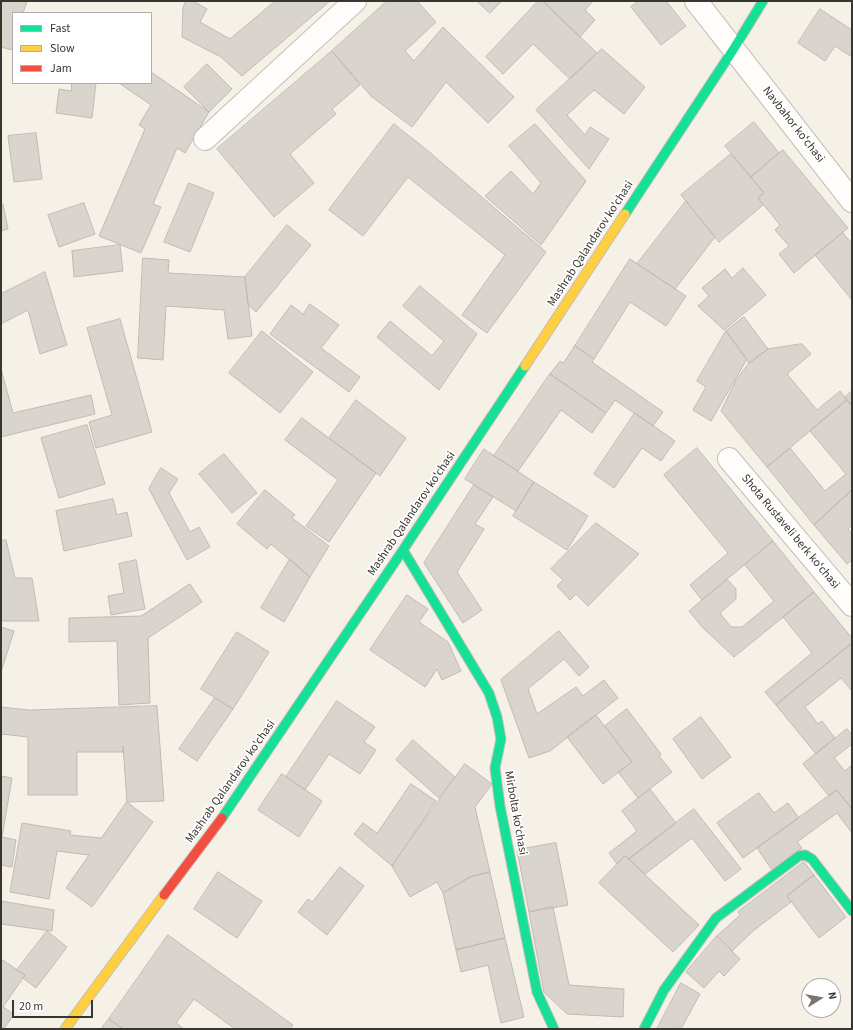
<!DOCTYPE html>
<html>
<head>
<meta charset="utf-8">
<style>
	body { margin:0 }
	#map { position:relative; width:853px; height:1030px; overflow:hidden; background:#f6f1e7; font-family:"Source Sans 3",sans-serif }
	canvas { display:block }
	.frame { position:absolute; inset:0; border:2px solid #39352f; pointer-events:none }
	.legend { position:absolute; left:12px; top:12px; width:140px; height:72px; box-sizing:border-box; background:#fff; border:1px solid #b0aeac; margin:0; padding:5px 7px; list-style:none; font-size:12px; color:#39352f }
	.legend li { display:flex; align-items:center; gap:8px; height:20px }
	.legend b { width:20px; border:1px solid #b0aeac }
	.north { position:absolute; left:801px; top:978px; width:40px; height:40px; box-sizing:border-box; background:#fff; border:1px solid #b0aeac; border-radius:50%; rotate:79deg; font-size:11px; font-weight:700; line-height:16px; text-align:center; color:#39352f }
	.north::after { content:''; display:block; margin:auto; width:14px; height:18px; background:#7b776f; clip-path:polygon(50% 0,100% 100%,50% 72%,0 100%) }
	.scale { position:absolute; left:12px; top:1000px; width:81px; height:18px; box-sizing:border-box; border:2px solid #39352f; border-top:0; padding-left:5px; font-size:12px; line-height:14px; white-space:nowrap; color:#39352f; -webkit-text-stroke:3px #fff; paint-order:stroke }
</style>
</head>
<body>
<div id="map">
<canvas width="853" height="1030"></canvas>
<div class="frame"></div>
<ul class="legend">
<li><b style="height:5px;background:#16e098"></b>Fast</li>
<li><b style="height:5px;background:#ffcf43"></b>Slow</li>
<li><b style="height:5px;background:#f24e42"></b>Jam</li>
</ul>
<div class="north">N</div>
<div class="scale">20 m</div>
</div>
<script>
const c = document.querySelector('canvas').getContext('2d');
c.lineJoin = 'round';
function fillPath(path, color) {
  c.fillStyle = color;
  c.fill(path, 'evenodd');
}
function strokePath(path, color, width, dash) {
  c.strokeStyle = color;
  c.lineWidth = width;
  c.lineCap = dash ? 'butt' : 'round';
  c.setLineDash(dash || []);
  c.stroke(path);
}
function write(font, color, halo, rows, align = 'center') {
  c.font = font + ' "Source Sans 3",sans-serif';
  c.lineWidth = 3.5;
  c.setLineDash([]);
  c.textBaseline = 'middle';
  c.strokeStyle = halo;
  c.fillStyle = color;
  for (const [text, x, y, turn = 0] of rows) {
    c.save();
    c.translate(x, y);
    c.rotate((+turn || 0) * Math.PI / 180);
    c.textAlign = isNaN(turn) ? turn : align;
    if (halo) c.strokeText(text, 0, 0);
    c.fillText(text, 0, 0);
    c.restore();
  }
}
const building = new Path2D(`
	M1 1H27L23 13H13V44L11 50 1 47Z
	M186 1H193L207 9 200 22 230 39 275 1H330L242 76 221 57 182 37 183 8Z
	M387 1H417L436 22 405 51 414 61 443 27 514 97 488 123 446 82 412 127 371 96 332 51Z
	M477 1H502L490 13Z
	M538 1H543L597 53 570 79 533 44 503 74 486 57Z
	M543 1H593L585 10 595 20 580 37Z
	M639 1H666L686 26 661 45 631 7Z
	M820 9 852 30V57L835 46 825 61 798 43Z
	M602 49 645 87 624 114 594 90 567 115 585 135 590 127 609 139 589 169 536 110Z
	M332 51 360 85 332 109 336 114 290 154 314 183 274 217 217 149Z
	M207 64 232 89 209 112 184 87Z
	M151 72 209 112 185 153 177 148 153 204 161 207 141 253 99 236 145 129 139 125 151 105 119 83H151Z
	M72 83H96L92 118 56 113 59 89 71 91Z
	M754 122 779 153 751 177 725 146Z
	M394 124 427 150 546 252 487 333 462 315 505 255 408 177 363 236 329 210Z
	M535 124 586 181 541 245 485 196 511 171 533 194 541 183 509 146Z
	M36 133 42 179 14 182 8 136Z
	M783 150 848 228 794 273 779 254 789 246 775 230 780 225 758 198 764 193 751 177Z
	M731 154 764 193 758 198 763 205 719 242 681 195Z
	M189 183 214 193 190 252 164 242Z
	M686 201 715 237 675 289 637 264Z
	M84 203 95 234 59 247 48 215Z
	M1 204H3L8 229 1 231Z
	M287 225 311 245 256 312 248 305 245 277Z
	M843 233 852 244V300L815 255Z
	M120 245 123 271 74 277 72 251Z
	M143 258 169 260 168 273 245 277 252 336 228 339 224 310 166 306 163 360 138 358Z
	M630 259 686 296 666 326 630 302 594 359 575 346Z
	M743 268 766 295 724 330 698 306 709 296 702 288 725 269 732 278Z
	M45 272 67 345 40 354 28 310 1 324V294Z
	M420 286 477 334 439 390 377 337 390 321 432 356 444 341 403 306Z
	M310 304 339 325 321 348 360 377 349 392 270 334 291 305 303 314Z
	M744 317 768 349 749 363 726 331Z
	M120 319 152 432 96 448 89 422 112 415 87 328Z
	M262 331 313 372 280 413 229 373Z
	M726 331 747 359 711 421 693 410 706 387 697 381Z
	M802 344 811 354 787 374 817 410 840 391 847 400 767 467 721 411 736 380 749 363 768 349Z
	M575 346 594 359 592 362 663 412 653 426 615 400 606 413 550 374 560 361 563 363Z
	M1 369 13 413 91 395 95 414 1 437Z
	M550 374 606 413 592 433 561 410 518 471 494 456Z
	M852 391V406L845 397Z
	M356 400 406 438 380 476 329 438Z
	M847 400 852 406V490L814 525 767 467 790 448 825 491 846 474 810 431Z
	M635 413 675 441 661 461 642 448 614 488 594 474Z
	M302 418 376 473 329 542 306 526 338 480 285 440Z
	M87 425 105 484 59 498 41 438Z
	M697 448 773 541 702 600 690 585 728 553 664 475Z
	M484 449 534 482 516 511 465 479Z
	M224 454 257 493 232 513 199 474Z
	M161 468 178 479 169 493 190 532 199 527 210 547 187 560 149 489Z
	M534 482 588 516 567 550 513 516Z
	M474 485 493 497 475 524 484 529 457 572 482 610 463 623 424 563Z
	M265 490 295 515 292 518 329 546 310 577 271 544 267 549 237 524Z
	M852 490V525L848 529 852 534V560L847 564 814 525Z
	M113 499 117 515 127 512 132 536 64 551 56 511Z
	M596 523 639 554 588 606 576 594 570 600 557 586 563 580 551 569Z
	M6 540 15 578H32L39 621H1V541Z
	M773 541 814 592 734 657 702 627 689 611 727 579 736 589V599L720 613 731 627H742L774 601 745 565Z
	M290 559 310 577 284 622 261 608Z
	M136 560 145 609 111 615 108 596 124 593 119 564Z
	M190 584 202 602 148 638 150 703 119 705 117 641 69 642V618L141 616Z
	M814 592 852 638V643L776 705 765 692 812 653 783 617Z
	M407 595 428 609 419 622 448 642 461 671 442 680 437 669 425 687 370 650Z
	M1 627 14 631 1 672Z
	M559 631 589 667 579 676 564 659 528 689 537 714 576 687 583 696 604 680 618 698 550 751 529 758 501 680Z
	M237 632 269 652 233 709 201 689Z
	M852 643V691L841 678 805 707 818 724 822 721 835 738 816 754 776 705Z
	M215 698 233 709 197 761 179 749Z
	M337 701 375 727 364 742 376 750 360 774 329 754 305 790 286 777Z
	M157 706 164 801 127 802 123 746V752H77V795H28V737L1 734V707L29 710Z
	M627 709 661 754 659 756 672 772 638 798 618 772 632 762 605 726Z
	M596 715 632 762 603 784 567 737Z
	M701 717 731 757 702 779 673 739Z
	M847 729 852 735V744L834 758 845 771 852 765V809L837 790 829 796 803 764Z
	M413 740 455 777 439 798 396 760Z
	M465 764 492 784 475 807 490 872 470 877 443 893 437 882 410 897 392 866Z
	M282 774 322 801 299 837 258 810Z
	M1 776 12 778 2 837 16 840 12 867 1 865Z
	M411 784 436 801 392 866 354 834 363 823 377 833Z
	M650 789 676 823 629 859 625 856 617 864 609 853 637 831 622 811Z
	M837 790 852 809V833L837 813 797 842 802 848 772 870 757 848Z
	M759 793 774 813 788 803 799 818 743 858 717 823Z
	M127 802 153 822 92 907 66 888 89 855 57 851 49 899 10 892 22 823 71 831 70 835 101 838Z
	M694 809 741 869 725 881 692 838 645 874 629 859Z
	M556 843 568 905 529 912 517 850Z
	M625 856 699 925 673 952 599 883Z
	M804 862 814 875 787 896 791 902 753 931 732 951 717 936 740 915 738 912Z
	M340 867 364 886 327 935 298 912 308 899 312 902Z
	M218 872 262 901 237 938 194 909Z
	M490 872 505 938 456 950 443 893 470 877Z
	M814 875 846 917 819 938 787 896Z
	M1 901 54 910 52 931 1 924Z
	M553 907 569 985 624 989 623 1017 567 1014 544 992 529 912Z
	M47 931 67 947 36 988 23 978 25 975 17 970Z
	M168 935 293 1025 290 1029H235L194 999 176 1023 184 1029H123L109 1019Z
	M717 936 740 959 724 976 719 971 704 988 686 972Z
	M505 938 524 1017 501 1023 488 965 461 972 456 950Z
	M1 959 25 975 3 1007 14 1014 4 1029H1Z
	M681 983 700 994 681 1029 676 1026 674 1029H657Z
	M109 1019 123 1029H101Z`);
fillPath(building, '#dad4ce');
strokePath(building, '#c0bab4', 1);
const street = new Path2D(`
	M696 1 852 201
	M205 139 355 1
	M729 459 852 605`);
const fast = new Path2D(`
	M625 214 733 50 763 1
	M403 550 489 693 497 717 501 739 495 768 500 806 537 992 554 1029
	M222 818 403 550 525 366
	M644 1029 664 990 716 918 799 856 805 855 812 859 852 911`);
const slow = new Path2D(`
	M525 366 625 214
	M65 1029 164 895`);
const jam = new Path2D(`
	M164 895 222 818`);
strokePath(street, '#c3bfb7', 24);
strokePath(fast, '#c3bfb7', 11);
strokePath(slow, '#c3bfb7', 11);
strokePath(jam, '#c3bfb7', 11);
strokePath(street, '#fefdfb', 22);
strokePath(fast, '#16e098', 9);
strokePath(slow, '#ffcf43', 9);
strokePath(jam, '#f24e42', 9);
write('12px', '#39352f', '#fff', [
	["Navbahor koʻchasi",793,125,52],
	["Mashrab Qalandarov ko'chasi",591,244,-57],
	["Mashrab Qalandarov ko'chasi",412,514,-56],
	["Shota Rustaveli berk koʻchasi",790,532,50],
	["Mashrab Qalandarov ko'chasi",231,782,-55],
	["Mirbolta koʻchasi",515,813,80]
]);
</script>
</body>
</html>
